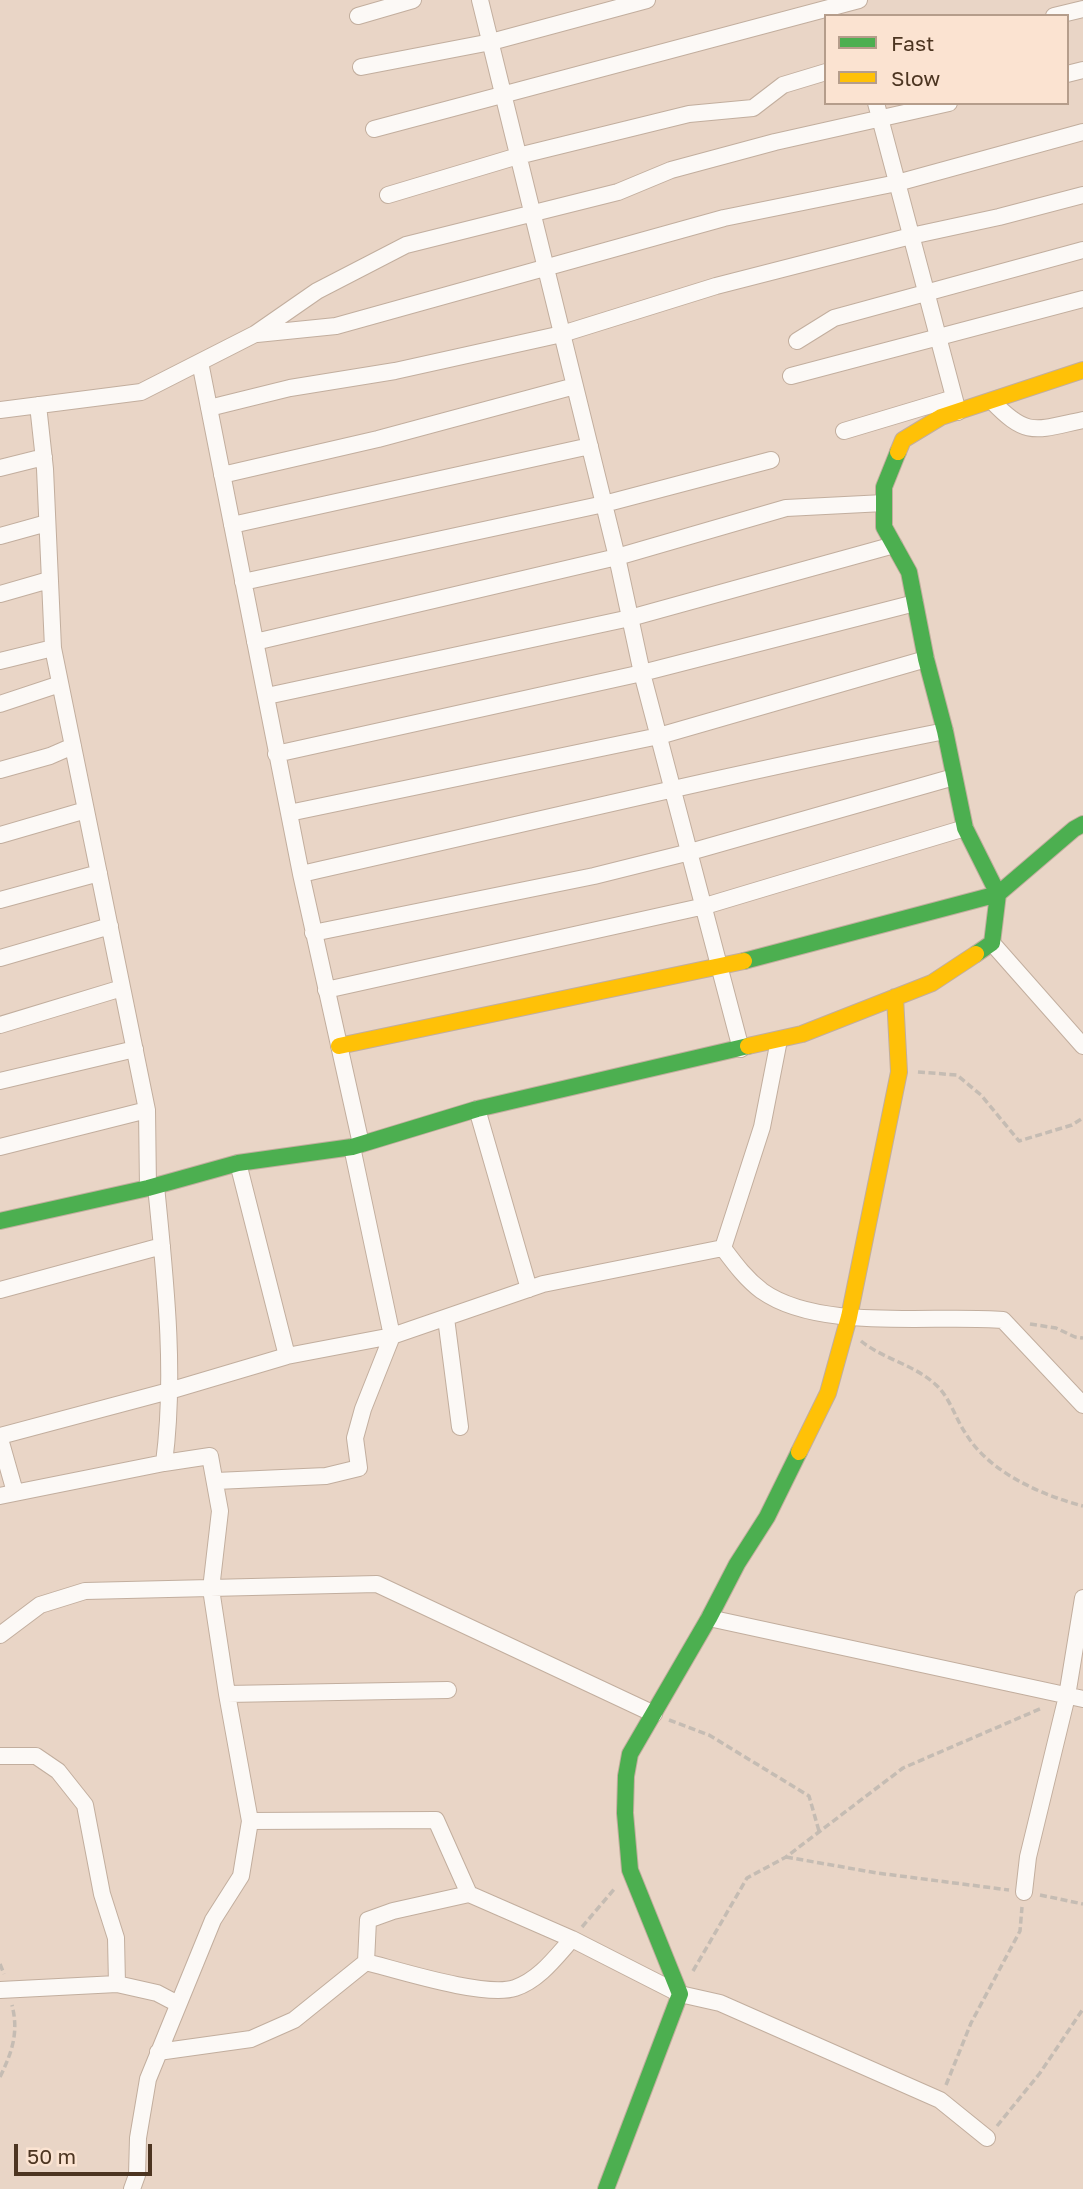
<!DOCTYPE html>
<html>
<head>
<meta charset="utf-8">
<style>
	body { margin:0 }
	#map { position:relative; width:1083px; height:2189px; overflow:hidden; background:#e9d5c6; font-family:"Golos Text",sans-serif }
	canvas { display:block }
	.legend { position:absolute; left:824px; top:14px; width:245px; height:91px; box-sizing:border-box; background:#fbe3d1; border:2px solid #b59d8b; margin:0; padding:9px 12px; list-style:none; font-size:21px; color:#4c3521 }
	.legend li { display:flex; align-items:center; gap:14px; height:35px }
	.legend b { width:35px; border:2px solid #b59d8b }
	.scale { position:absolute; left:14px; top:2144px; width:138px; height:32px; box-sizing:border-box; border:4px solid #4c3521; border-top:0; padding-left:9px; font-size:21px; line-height:24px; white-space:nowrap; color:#4c3521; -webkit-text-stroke:5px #fbe3d1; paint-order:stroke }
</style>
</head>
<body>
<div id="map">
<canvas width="1083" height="2189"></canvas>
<ul class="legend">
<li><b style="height:9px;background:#4caf50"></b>Fast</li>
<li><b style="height:9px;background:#ffc107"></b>Slow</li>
</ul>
<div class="scale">50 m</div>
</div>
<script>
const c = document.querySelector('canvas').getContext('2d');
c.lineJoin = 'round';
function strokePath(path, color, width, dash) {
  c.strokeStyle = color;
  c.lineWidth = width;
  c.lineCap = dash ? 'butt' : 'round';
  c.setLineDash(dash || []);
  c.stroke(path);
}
const street = new Path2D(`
	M480 0 617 557 642 673 741 1049
	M358 16 413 0
	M1054 16 1083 9
	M361 67 491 42 647 0
	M1067 74 1083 70
	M876 103 958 412
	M374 129 859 0
	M388 195 518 156 689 114 753 108 783 85 826 72
	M257 334 336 326 724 218 897 183 1083 132
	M797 341 834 318 1083 250
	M200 362 301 874 361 1144
	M791 376 1083 299
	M992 401C1027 438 1036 430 1083 420
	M38 405 45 469 53 648 147 1110 148 1188
	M209 408 290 388 395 371 562 334 716 286 911 236 999 217 1083 195
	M0 410 141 392 255 334 317 291 406 245 618 192 671 170 775 142 949 103
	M844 431 954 398
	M0 468 44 457
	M222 475 378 439 575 386
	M232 525 590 446
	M0 536 47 523
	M243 582 604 504 771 460
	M0 594 49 580
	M255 642 617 557 786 508 884 503
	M0 661 53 648
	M267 696 630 618 894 545
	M0 704 60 684
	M276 754 642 673 915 603
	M0 770 50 756 73 746
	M289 813 659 736 926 659
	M0 835 86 810
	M301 874C515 826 729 774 945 731
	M0 900 99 873
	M313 933 594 876 690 852 954 777
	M992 943 1083 1046
	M0 958 110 926
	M326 990 705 906 965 828
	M0 1025 122 988
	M0 1081 135 1049
	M477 1109 529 1289
	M0 1147 147 1110
	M238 1163 287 1356
	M156 1186C165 1277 176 1372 164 1463
	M723 1248C735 1264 746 1279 762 1291 820 1332 934 1314 1003 1320L1083 1405
	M723 1248 762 1127 779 1040
	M0 1290 162 1246
	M446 1318 460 1427
	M0 1436 169 1391 287 1356 392 1336 543 1284 723 1248
	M0 1439 15 1492
	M216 1481 326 1476 359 1468 355 1438 363 1409 392 1336 352 1147
	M0 1496 164 1463 210 1456 220 1511 211 1589 227 1694 250 1821 241 1876 213 1920 148 2079 138 2138 137 2175 132 2189
	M709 1618 1083 1699
	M0 1635 40 1605 85 1591 377 1584 654 1714
	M227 1694 448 1690
	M0 1756H36L58 1771 85 1805 102 1894 116 1938 117 1984
	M250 1821 436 1820 469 1894
	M1024 1892 1028 1857 1067 1696 1083 1598
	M366 1962 368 1920 393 1911 469 1894 572 1939 680 1994 720 2003 940 2100 987 2138
	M0 1990 117 1984 157 1993 178 2004
	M158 2052 251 2039 294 2020 366 1962C398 1970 485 1998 515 1988 539 1980 555 1958 572 1939`);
const fast = new Path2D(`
	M976 954 992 943 998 894 1074 829 1083 824
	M744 961 998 894 965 828 945 731 926 659 909 572 884 527V487L898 452
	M0 1221 148 1188 238 1163 352 1147 477 1109 748 1046
	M606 2189 680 1994 630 1870 625 1813 626 1776 630 1754 709 1618 737 1564 767 1517 799 1452`);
const slow = new Path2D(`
	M898 452 903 440 941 417 1083 370
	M339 1046 744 961
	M748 1046 802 1034 932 983 976 954
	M799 1452 828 1393 849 1317 899 1072 895 997`);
strokePath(street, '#c2ae9e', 18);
strokePath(fast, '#c2ae9e', 18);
strokePath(slow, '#c2ae9e', 18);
strokePath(new Path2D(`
	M918 1072 957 1075 981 1095 1019 1141 1072 1125 1083 1118
	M1030 1324 1056 1328 1075 1337 1083 1338
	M861 1341C883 1359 913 1364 935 1384 950 1397 955 1418 966 1434 989 1472 1041 1495 1083 1506
	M669 1720 709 1735 809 1796 819 1831
	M786 1857 877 1873 1009 1890
	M1040 1895 1083 1904
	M582 1927 616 1887
	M0 1964 4 1974
	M693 1971 747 1878 786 1857 903 1768 1042 1708
	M0 2077C12 2052 19 2033 12 2005
	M946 2085 971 2023 1020 1931 1022 1907
	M997 2126 1040 2073 1083 2009`), '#c5bcb3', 3.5, [7, 3.5]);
strokePath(street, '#fcf9f6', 16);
strokePath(fast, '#4caf50', 16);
strokePath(slow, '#ffc107', 16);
</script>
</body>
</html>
